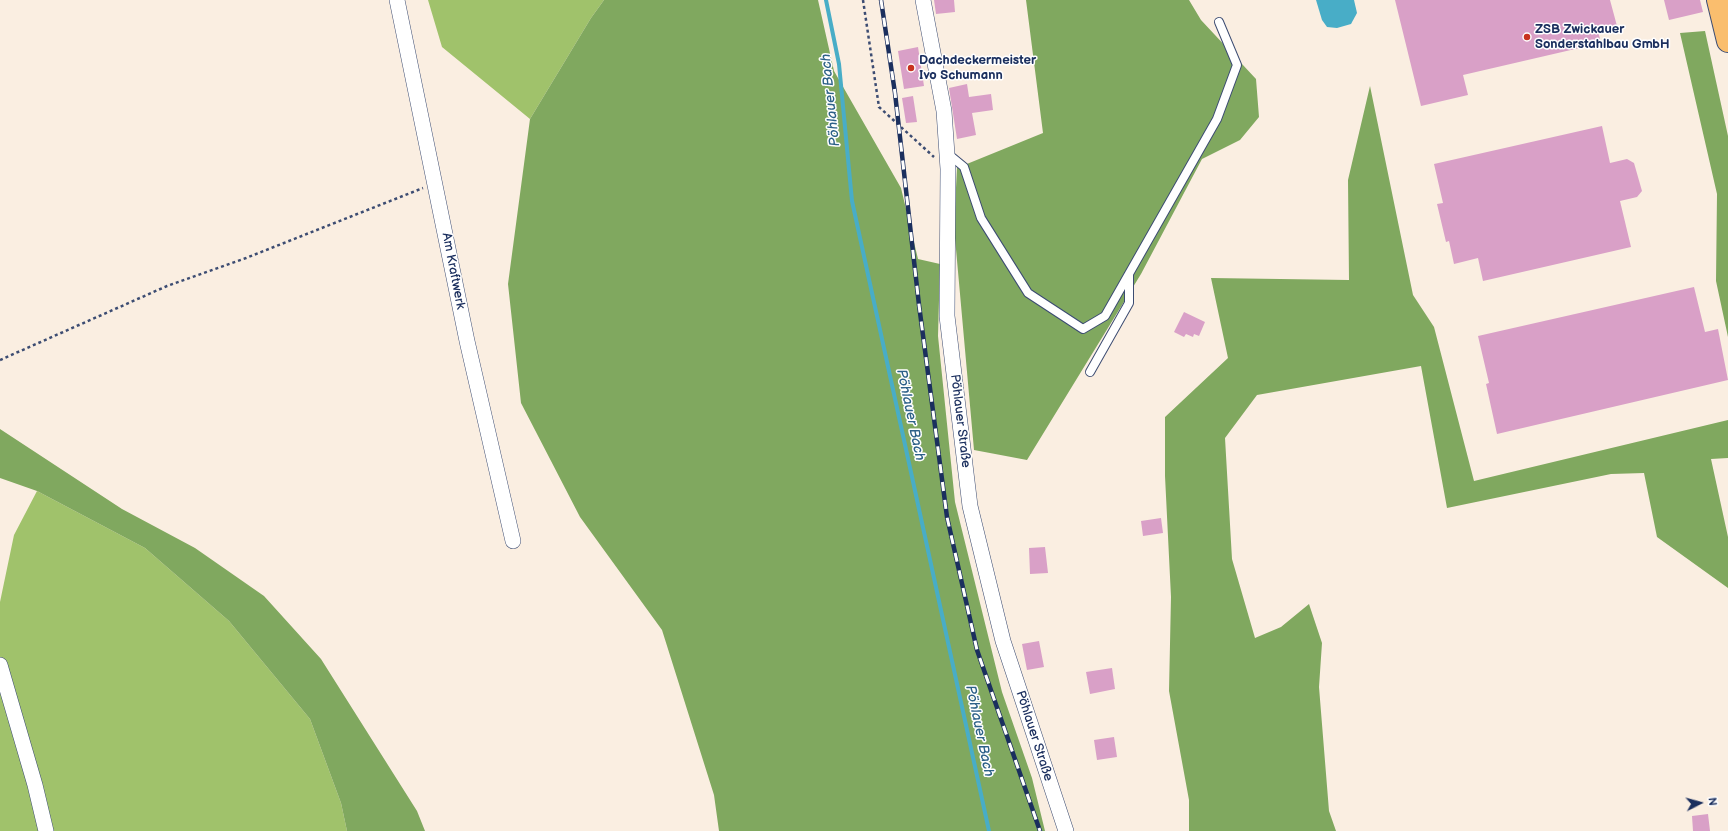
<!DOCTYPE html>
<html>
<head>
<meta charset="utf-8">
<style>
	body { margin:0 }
	#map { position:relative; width:1728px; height:831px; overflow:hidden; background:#faeee1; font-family:"Balsamiq Sans",sans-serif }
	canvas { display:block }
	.north { position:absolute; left:1680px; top:783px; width:40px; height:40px; -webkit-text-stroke:3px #fff; paint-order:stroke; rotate:84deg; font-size:11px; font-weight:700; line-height:16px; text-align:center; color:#1b2f5e }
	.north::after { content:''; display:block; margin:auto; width:14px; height:18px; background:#1b2f5e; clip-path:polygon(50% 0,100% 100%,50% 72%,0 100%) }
</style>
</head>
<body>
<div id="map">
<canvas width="1728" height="831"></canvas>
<div class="north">N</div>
</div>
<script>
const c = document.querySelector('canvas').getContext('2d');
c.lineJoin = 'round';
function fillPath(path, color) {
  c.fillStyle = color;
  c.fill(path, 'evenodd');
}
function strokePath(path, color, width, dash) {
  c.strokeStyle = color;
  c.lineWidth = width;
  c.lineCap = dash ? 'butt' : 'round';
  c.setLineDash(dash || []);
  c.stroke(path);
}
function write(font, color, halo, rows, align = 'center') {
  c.font = font + ' "Balsamiq Sans",sans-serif';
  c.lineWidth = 3;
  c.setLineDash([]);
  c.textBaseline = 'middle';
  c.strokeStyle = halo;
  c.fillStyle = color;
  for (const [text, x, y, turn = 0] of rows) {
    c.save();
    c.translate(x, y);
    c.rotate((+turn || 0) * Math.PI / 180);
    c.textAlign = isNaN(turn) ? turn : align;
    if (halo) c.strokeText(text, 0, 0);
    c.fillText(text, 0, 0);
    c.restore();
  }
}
fillPath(new Path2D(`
	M428 0H604L591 18 530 119 442 47Z
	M37 491 145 548 229 621 310 719 341 803 347 831H0V602L14 535Z`), '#a0c26b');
fillPath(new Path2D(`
	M604 0H818L834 71 901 188 918 259 940 264 938 336 955 502 1002 692 1032 778 1045 831H719L714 795 662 630 580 517 521 403 508 284 530 119 591 18Z
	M1026 0H1189L1201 20 1256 79 1259 117 1240 140 1202 159 1141 274 1027 460 974 450 954 227 957 168 1043 133Z
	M1705 31 1728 136V337L1716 281 1717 194 1680 33Z
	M1370 86 1413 295 1434 327 1474 481 1728 420V458L1711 459 1728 537V588L1657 537 1644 473 1611 474 1447 508 1421 366 1257 395 1225 438 1232 559 1255 638 1281 627 1309 604 1322 643 1319 687 1329 811 1336 831H1189V800L1169 691 1171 597 1165 476V417L1228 358 1211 278 1349 280 1348 180Z
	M0 429 122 509 195 548 264 596 321 659 417 811 425 831H347L341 803 310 719 229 621 145 548 37 491 0 478Z`), '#80a85f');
fillPath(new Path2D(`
	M1316 0H1354L1357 13 1351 24 1337 28 1327 27 1322 20Z`), '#48adc7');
strokePath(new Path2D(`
	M826 0 839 64 852 201 989 831`), '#48adc7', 4);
fillPath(new Path2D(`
	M934 0H954L955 12 936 14Z
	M1395 0H1610L1617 26 1598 31 1601 43 1463 75 1468 95 1421 106Z
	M1664 0H1700L1703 12 1669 20Z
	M918 47 924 86 904 89 898 51Z
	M967 84 969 97 991 94 993 110 972 113 976 135 957 139 949 88Z
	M913 96 917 122 906 123 902 98Z
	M1602 126 1610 163 1627 159 1634 163 1642 191 1637 197 1620 201 1631 247 1483 281 1478 258 1454 264 1449 241 1446 242 1437 204 1443 203 1434 164Z
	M1694 287 1705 332 1718 329 1728 380 1497 434 1486 384 1489 383 1478 336Z
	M1184 312 1205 322 1199 336 1194 334 1193 337 1186 334 1184 337 1174 332Z
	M1161 518 1163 533 1143 536 1141 521Z
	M1045 547 1048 573 1030 574 1029 548Z
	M1039 641 1044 667 1027 670 1022 644Z
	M1112 668 1115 689 1090 694 1086 672Z
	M1114 737 1117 757 1097 760 1094 740Z
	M1708 814 1710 831H1693L1692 816Z`), '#d9a0c7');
const service = new Path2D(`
	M947 153 964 167 981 218 1028 293 1083 329 1105 316 1217 119 1237 65 1219 22
	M1090 372 1129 303V274`);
const minor = new Path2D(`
	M397 0 467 341 513 541
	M923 0 944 111 948 169 947 316 970 506 1003 641 1066 831
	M0 665 35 785 46 831`);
const primary = new Path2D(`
	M1718 0 1728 41`);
strokePath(service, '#3c4c72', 10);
strokePath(minor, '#3c4c72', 16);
strokePath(primary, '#3c4c72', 24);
strokePath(new Path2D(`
	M863 0 879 107 934 157
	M0 360 167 286 246 258 423 188`), '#3c4c72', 2.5, [3, 3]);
strokePath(service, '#fff', 8);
strokePath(minor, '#fff', 15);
strokePath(primary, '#fabe6e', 22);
const rail = new Path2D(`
	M881 0 895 93 919 305 947 517 977 650 1040 831`);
strokePath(rail, '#1b2f5e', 4.5);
strokePath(rail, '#fff', 3, [9]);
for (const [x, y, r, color] of [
	[1527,37,4,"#c8321e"],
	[911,68,4,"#c8321e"]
]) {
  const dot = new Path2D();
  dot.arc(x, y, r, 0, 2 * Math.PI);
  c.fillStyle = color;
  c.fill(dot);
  strokePath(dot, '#fff', 1.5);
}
write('bold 13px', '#1b2f5e', '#fff', [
	["ZSB Zwickauer",1535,30],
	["Sonderstahlbau GmbH",1535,45],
	["Dachdeckermeister",919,61],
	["Ivo Schumann",919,76]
], 'left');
write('13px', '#1b2f5e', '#fff', [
	["Am Kraftwerk",453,271,79],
	["Pöhlauer Straße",960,421,83],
	["Pöhlauer Straße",1034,736,72]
]);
write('italic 14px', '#2d6188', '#fff', [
	["Pöhlauer Bach",831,100,-96],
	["Pöhlauer Bach",910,415,78],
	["Pöhlauer Bach",979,731,78]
]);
</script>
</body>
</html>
